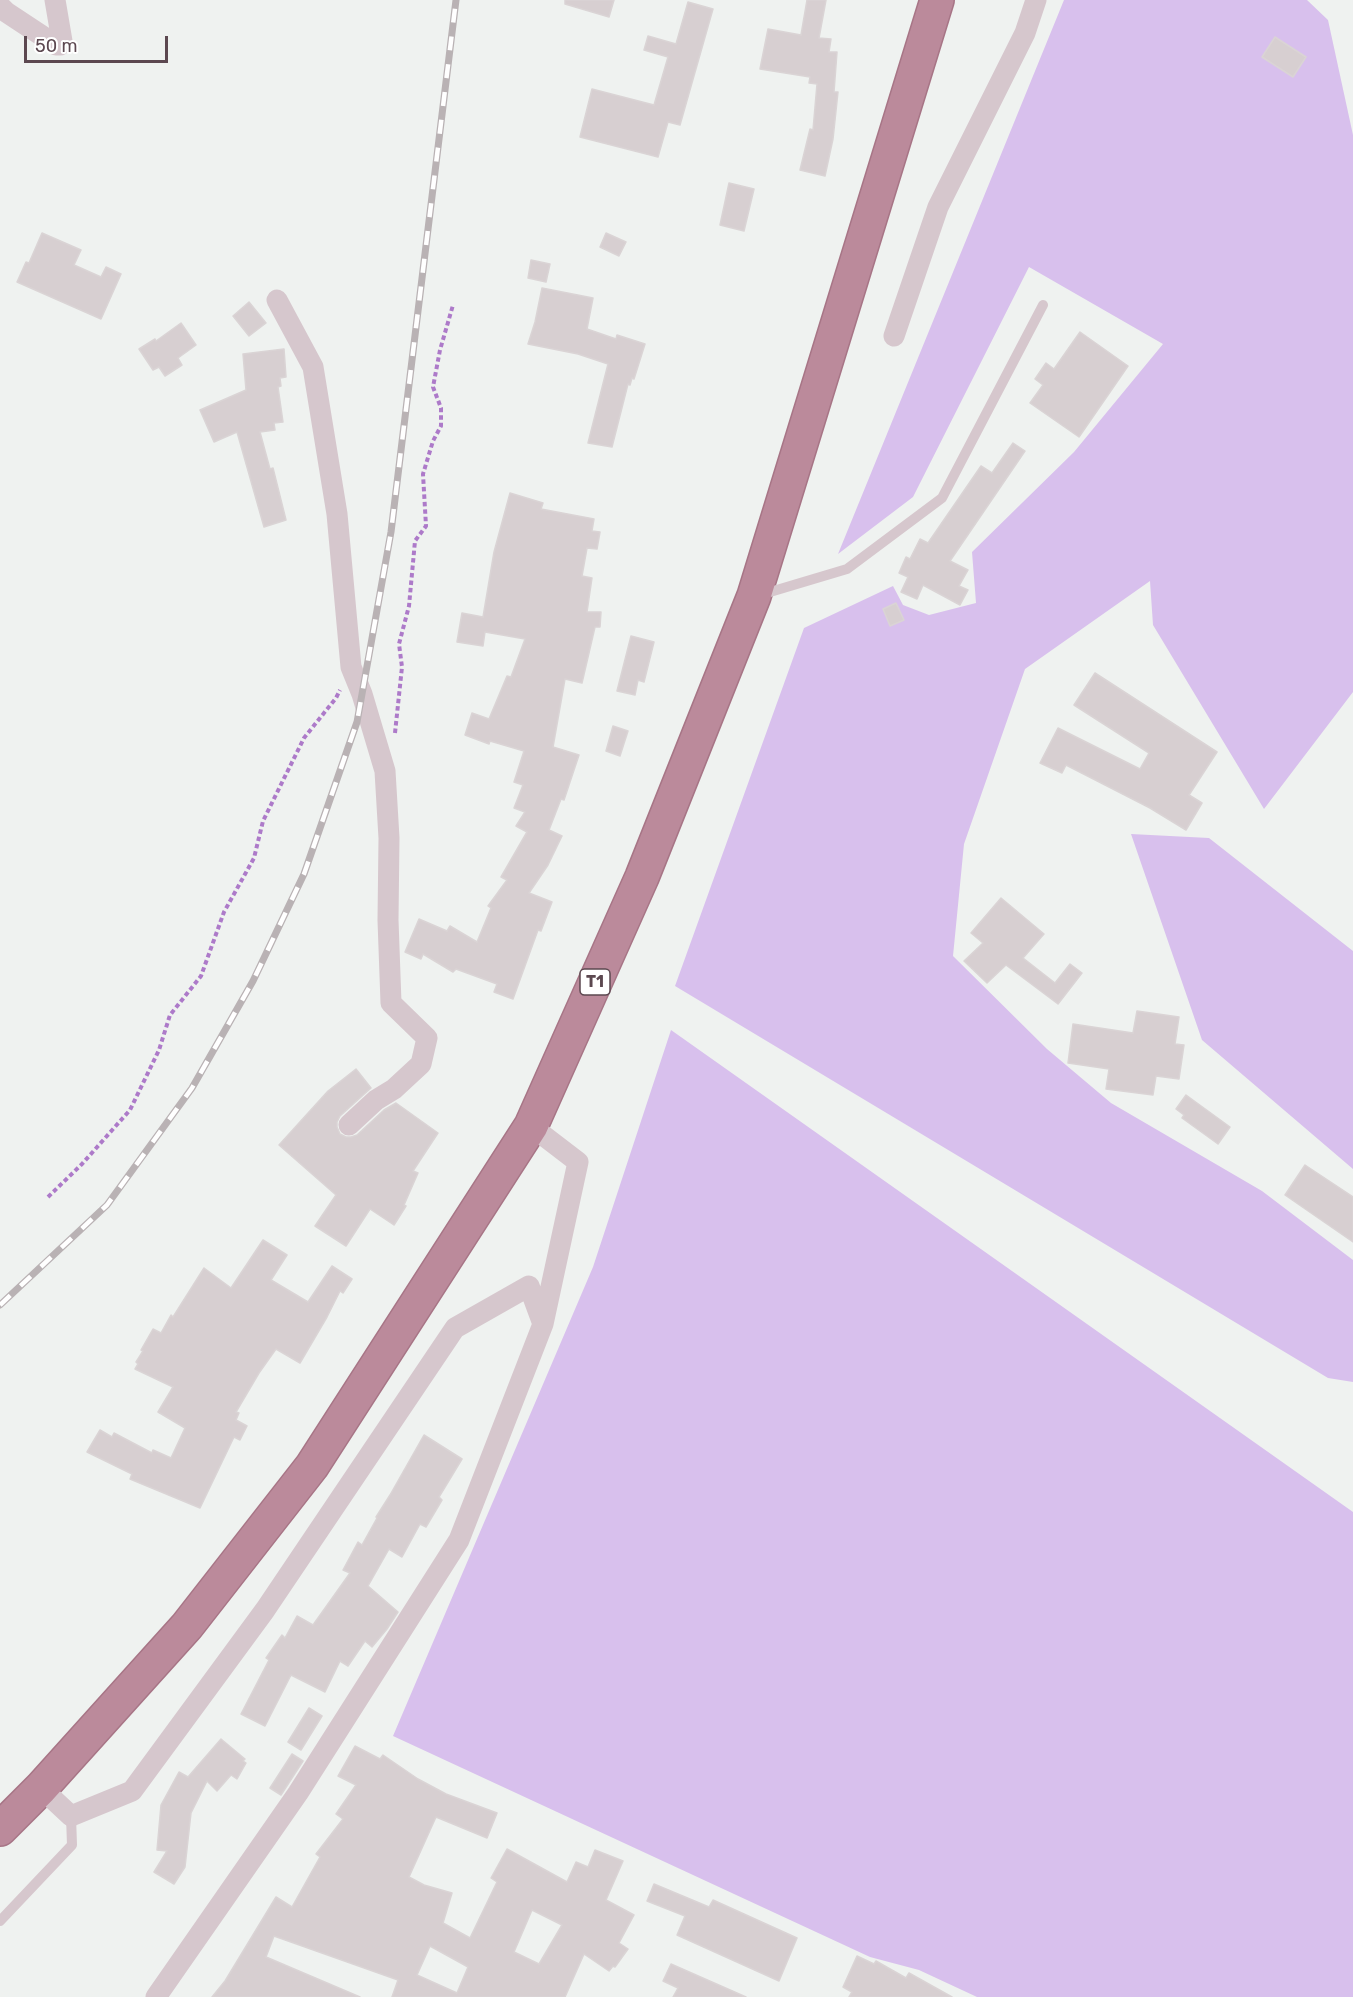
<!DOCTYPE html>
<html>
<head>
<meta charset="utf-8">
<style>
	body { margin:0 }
	#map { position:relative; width:1353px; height:1997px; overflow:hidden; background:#eff2f0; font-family:Rubik,sans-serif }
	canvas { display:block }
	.scale { position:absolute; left:24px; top:36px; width:144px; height:27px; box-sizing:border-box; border:3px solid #5c4850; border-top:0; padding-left:8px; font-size:18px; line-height:21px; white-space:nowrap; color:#5c4850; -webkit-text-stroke:4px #fff; paint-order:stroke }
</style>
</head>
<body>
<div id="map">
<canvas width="1353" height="1997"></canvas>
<div class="scale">50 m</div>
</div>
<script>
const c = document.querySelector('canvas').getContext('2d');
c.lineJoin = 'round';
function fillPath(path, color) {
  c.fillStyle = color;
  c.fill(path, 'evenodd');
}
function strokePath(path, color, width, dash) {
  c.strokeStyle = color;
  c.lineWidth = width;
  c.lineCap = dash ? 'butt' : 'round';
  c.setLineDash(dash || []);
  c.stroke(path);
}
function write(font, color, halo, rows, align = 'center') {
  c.font = font + ' Rubik,sans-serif';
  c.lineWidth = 4.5;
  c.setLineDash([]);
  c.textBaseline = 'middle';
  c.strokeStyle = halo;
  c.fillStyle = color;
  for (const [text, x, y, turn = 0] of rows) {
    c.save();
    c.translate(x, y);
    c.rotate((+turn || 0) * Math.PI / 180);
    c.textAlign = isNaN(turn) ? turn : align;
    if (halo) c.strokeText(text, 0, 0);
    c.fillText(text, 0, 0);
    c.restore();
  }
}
fillPath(new Path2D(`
	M1064 0H1307L1328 20 1353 135V692L1264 809 1153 625 1150 581 1025 669 964 844 953 956 1047 1049 1111 1103 1262 1191 1353 1260V1382L1328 1378 675 986 804 628 893 586 903 605 929 615 976 603 972 552 1074 452 1163 344 1029 267 913 497 838 554Z
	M1131 834 1209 838 1353 951V1169L1202 1040Z
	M671 1030 1353 1512V1997H977L919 1970 870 1957 393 1736 593 1267Z`), '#d8c0ed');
const building = new Path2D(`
	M565 0H614L609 17 565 4Z
	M807 0H826L819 38 831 39 829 52H837L834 92H838L833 139 825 176 800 170 810 129 813 130 817 84 809 83 810 77 760 69 768 29 801 35Z
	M688 2 713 9 680 125 668 122 658 157 580 137 592 89 654 105 668 57 644 50 648 36 676 44Z
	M1275 37 1306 57 1293 77 1262 57Z
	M729 183 754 189 744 231 720 225Z
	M42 233 81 250 74 265 101 277 106 267 121 274 101 319 17 282 26 262 29 263Z
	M606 233 626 242 619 256 600 247Z
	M531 260 550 264 546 282 528 278Z
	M542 288 593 298 587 329 616 339 617 335 645 344 634 379 632 378 630 385 628 384 612 447 588 443 608 364 578 354 528 344 535 322Z
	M249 302 266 323 249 336 233 316Z
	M181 323 196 345 178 358 182 365 165 376 159 367 153 370 139 349 155 339 156 341Z
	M1080 332 1128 366 1079 437 1030 403 1043 385 1035 379 1046 363 1054 369Z
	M284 349 286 377 280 378 281 386 278 387 283 422 274 423 275 430 260 432 270 469 273 468 286 520 264 527 237 432 214 442 200 410 246 390 243 354Z
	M1013 443 1025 451 950 561 968 570 959 586 968 590 960 605 923 585 917 599 901 592 908 577 899 573 906 557 910 559 920 539 928 543 981 466 992 473Z
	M510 493 543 503 541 509 594 519 592 531 600 532 597 549 587 548 582 576 592 578 587 612H601L600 627H595L582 683 565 679 553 747 579 755 564 800 561 799 549 830 562 836 548 865 529 893 552 902 541 931 538 930 513 999 494 992 497 984 456 969 453 972 423 954 421 959 405 952 419 919 447 931 450 926 477 942 491 908 488 906 507 880 501 877 527 832 516 826 525 812 514 808 523 785 514 782 524 751 490 741 489 744 465 735 472 713 489 719 507 676 511 677 525 639 485 632 483 646 457 642 462 613 483 617 494 552Z
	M896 603 904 620 890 626 883 609Z
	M631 636 654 642 644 682 638 680 635 695 617 691Z
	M1095 673 1217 752 1189 795 1202 803 1186 830 1150 808 1066 765 1062 773 1040 763 1058 728 1140 769 1149 753 1074 705Z
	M613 726 628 731 620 756 606 751Z
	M1001 898 1044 934 1023 958 1055 983 1070 964 1082 973 1058 1004 1006 965 987 983 964 961 983 943 971 933Z
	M1137 1011 1179 1017 1175 1044 1184 1045 1179 1079 1156 1076 1153 1095 1106 1089 1109 1069 1068 1063 1073 1024 1133 1033Z
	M356 1069 371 1088 340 1116 337 1122V1127L340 1134 346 1137H351L357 1135 384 1110 396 1103 438 1133 413 1171 418 1173 404 1205 406 1206 394 1225 370 1209 346 1246 315 1226 336 1195 279 1145 328 1091Z
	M1186 1095 1230 1127 1218 1144 1182 1118 1184 1115 1176 1109Z
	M1305 1165 1353 1197V1242L1285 1195Z
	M263 1240 287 1255 271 1280 308 1302 332 1266 352 1279 343 1293 340 1291 327 1317 300 1363 276 1349 259 1373 236 1412 239 1413 236 1420 247 1426 240 1440 234 1437 200 1508 130 1479 132 1474 87 1452 100 1430 112 1437 114 1433 152 1453 153 1450 171 1458 185 1428 158 1412 173 1387 135 1369 138 1364 136 1362 143 1351 141 1350 153 1329 161 1333 171 1315 173 1317 204 1268 231 1288Z
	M424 1435 462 1459 439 1497 442 1500 426 1527 420 1524 402 1557 389 1549 368 1586 398 1612 387 1629 372 1647 365 1641 348 1666 340 1661 325 1692 291 1675 265 1726 241 1714 269 1660 266 1658 282 1635 285 1638 297 1616 313 1625 350 1573 343 1570 358 1542 362 1545 377 1518 376 1517 390 1495Z
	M309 1708 322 1716 301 1750 288 1742Z
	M221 1739 245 1759 243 1761 246 1763 237 1779 231 1775 217 1791 207 1781 191 1813 185 1867 174 1884 154 1872 167 1851 157 1850 161 1805 179 1772 188 1777Z
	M355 1746 380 1759 383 1755 418 1779 446 1794 497 1813 487 1838 436 1817 409 1877 424 1885 452 1893 443 1923 470 1938 497 1882 491 1878 507 1849 567 1882 576 1862 588 1867 595 1850 623 1861 606 1900 634 1915 619 1943 628 1949 615 1967 613 1966 609 1971 584 1954 565 1997H392L398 1980 274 1936 266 1957 360 1997H212L225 1981 276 1897 292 1907 320 1857 316 1854 343 1819 336 1814 356 1785 338 1776ZM532 1910 562 1925 539 1964 514 1952ZM430 1946 468 1967 457 1993 417 1975Z
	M292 1754 303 1761 281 1795 270 1788Z
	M654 1884 709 1907 713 1900 797 1938 779 1981 677 1935 685 1916 647 1901Z
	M857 1956 874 1964 876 1961 906 1978 909 1973 952 1997H849L852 1992 843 1987Z
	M671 1964 746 1997H673L678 1988 663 1981Z`);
fillPath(building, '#d7cfd1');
strokePath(building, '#dad4d5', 1.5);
const highway = new Path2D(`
	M0 1829 41 1788 187 1626 312 1466 531 1126 642 877 754 596 937 0`);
strokePath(highway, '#a77586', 36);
strokePath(new Path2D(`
	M395 733 402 667 399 644 409 606 415 541 426 526 423 474 433 441 441 426V408L433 387 440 350 453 305
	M48 1197 82 1164 130 1110 159 1050 170 1015 201 976 224 912 254 858 263 821 304 738 336 698 340 690`), '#ad7ac9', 4, [4.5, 3]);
strokePath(new Path2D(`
	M760 595 847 569 942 498 1043 305
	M0 1921 72 1845 71 1816`), '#d6c7cd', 10);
strokePath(new Path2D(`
	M0 6 6 12 56 45H60L62 41 55 0
	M277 300 313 367 337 514 351 667 362 694 385 771 389 838 388 920 391 1003 427 1038 421 1064 394 1089 376 1100 349 1125
	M894 336 938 207 1025 33 1036 0
	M531 1126 578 1162 543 1324
	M41 1788 71 1816 132 1791 265 1610 455 1328 529 1286 543 1324 459 1540 298 1793 156 1997`), '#d6c7cd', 21);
strokePath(highway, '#bb8a9b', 33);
const rail = new Path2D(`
	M0 1305 107 1205 192 1088 253 981 304 874 357 722 391 532 456 0`);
strokePath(rail, '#b9b2b4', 7);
strokePath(rail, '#fff', 4.5, [14]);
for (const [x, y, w] of [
	[595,982,30]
]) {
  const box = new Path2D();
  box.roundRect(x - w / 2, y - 13, w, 26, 4.5);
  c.fillStyle = '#fff';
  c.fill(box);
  strokePath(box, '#5c4850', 1.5);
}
write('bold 16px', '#5c4850', null, [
	["T1",595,982]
]);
</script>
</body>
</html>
